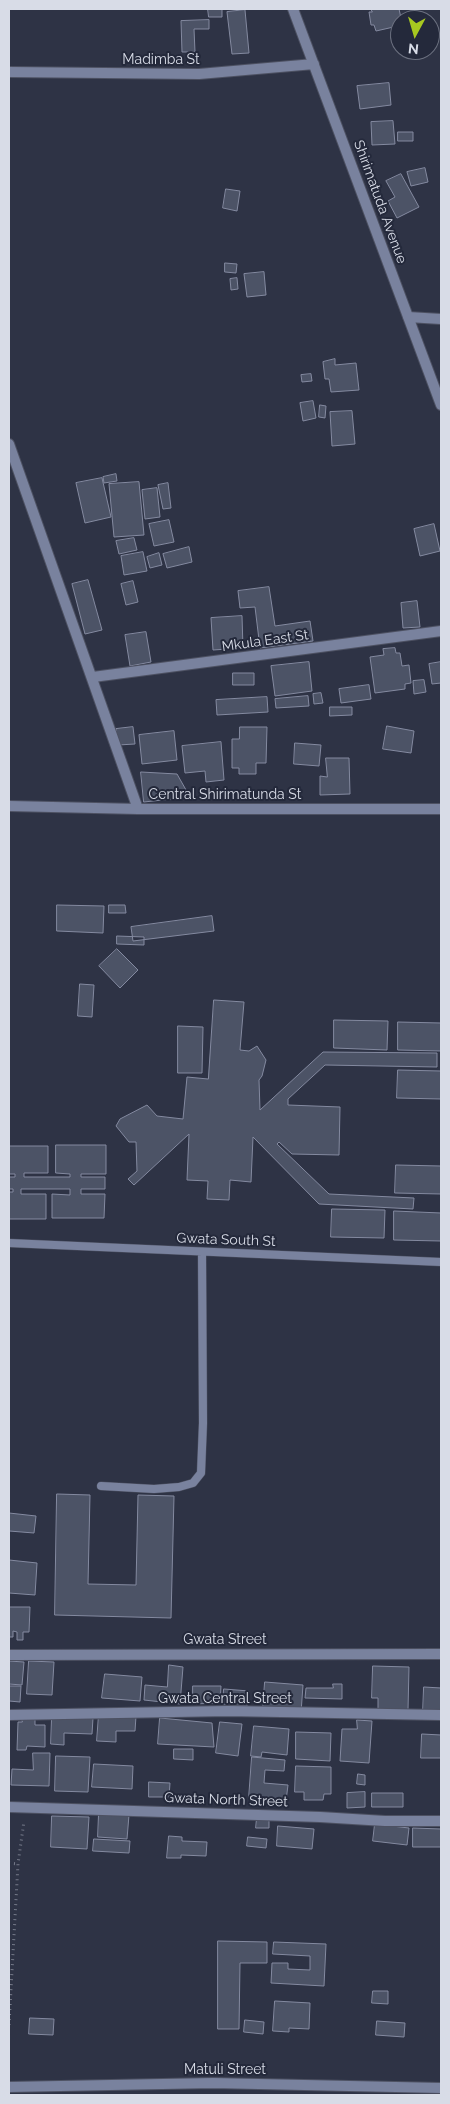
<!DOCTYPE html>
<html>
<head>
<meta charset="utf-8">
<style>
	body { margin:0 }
	#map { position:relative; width:450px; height:2104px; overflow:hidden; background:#2e3345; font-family:Raleway,sans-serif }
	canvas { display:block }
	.frame { position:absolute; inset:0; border:10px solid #d8dce7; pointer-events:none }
	.north { position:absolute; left:390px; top:10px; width:50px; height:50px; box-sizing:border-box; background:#24293b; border:1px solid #6c7180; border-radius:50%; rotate:186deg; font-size:14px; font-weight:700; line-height:20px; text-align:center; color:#d8dce7 }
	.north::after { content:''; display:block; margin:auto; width:18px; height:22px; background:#a7c820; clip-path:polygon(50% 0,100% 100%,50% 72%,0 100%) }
</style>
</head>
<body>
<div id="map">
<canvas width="450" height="2104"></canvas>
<div class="frame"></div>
<div class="north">N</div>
</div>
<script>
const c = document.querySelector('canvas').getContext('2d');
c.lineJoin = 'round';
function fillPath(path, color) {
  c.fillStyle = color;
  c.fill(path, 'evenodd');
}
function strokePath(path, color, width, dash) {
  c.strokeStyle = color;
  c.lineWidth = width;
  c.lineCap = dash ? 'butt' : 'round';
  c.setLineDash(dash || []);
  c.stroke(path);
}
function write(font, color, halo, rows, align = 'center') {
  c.font = font + ' Raleway,sans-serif';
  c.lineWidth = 4;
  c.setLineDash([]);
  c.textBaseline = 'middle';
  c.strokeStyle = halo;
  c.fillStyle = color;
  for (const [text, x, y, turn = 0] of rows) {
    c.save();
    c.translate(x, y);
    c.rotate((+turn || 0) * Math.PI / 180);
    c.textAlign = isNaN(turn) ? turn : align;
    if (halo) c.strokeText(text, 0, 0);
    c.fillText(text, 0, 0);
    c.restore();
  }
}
const building = new Path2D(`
	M208 9H222V17H209Z
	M371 9H399L401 18 397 19 398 26 376 31 374 25H371L369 12H372Z
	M245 10 249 53 232 54 227 12Z
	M209 20V29H194L195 52H182L181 21Z
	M389 83 391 105 360 109 357 86Z
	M393 121 395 144 372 145 371 122Z
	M398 132H413V141H398Z
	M425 168 428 182 411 186 407 172Z
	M401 174 419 207 397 218 388 201 395 197 386 181Z
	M226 189 240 191 237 211 223 208Z
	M225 263 237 264 236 273 225 272Z
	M264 272 266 295 247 297 244 274Z
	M237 278 238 289 231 290 230 279Z
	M335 359V365L356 363 359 390 331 392 329 379H325L323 362Z
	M311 374 312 381 302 382 301 375Z
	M313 401 316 418 303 421 300 403Z
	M320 405 326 406 325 418 319 417Z
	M352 411 355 444 332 446 330 412Z
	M116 474 117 481 104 483 103 477Z
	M102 478 111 517 85 523 76 483Z
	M139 482 144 535 114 537 109 484Z
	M168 483 171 508 163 509 158 485Z
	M157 488 160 517 145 519 142 490Z
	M169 520 174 542 154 546 149 524Z
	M434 524 440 551 420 556 414 529Z
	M134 538 137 550 119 554 116 541Z
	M189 547 192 562 167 568 163 554Z
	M143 552 147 571 124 575 121 556Z
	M159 553 162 565 150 568 147 557Z
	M88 580 102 630 85 634 72 584Z
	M133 581 138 602 126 605 121 584Z
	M269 587 275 626 310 621 313 641 260 648 255 607 240 608 238 591Z
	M417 601 420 627 403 628 401 603Z
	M242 616 243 648 213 650 211 618Z
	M146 632 151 662 130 666 125 635Z
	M395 648 396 653H400L402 666 409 665 411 683 405 684V689L375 693 370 657 384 655 383 649Z
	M309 662 312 691 275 696 271 666Z
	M441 662V683L432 684 429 664Z
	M233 673H254V685H233Z
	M424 680 426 692 414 694 413 681Z
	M369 685 371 699 341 703 339 689Z
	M321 693 323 703 314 704 313 694Z
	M308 696 309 706 276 708 275 699Z
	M267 697 268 712 217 715 216 700Z
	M330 707H352V715L330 716Z
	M387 726 414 731 411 753 383 749Z
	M133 727 135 744 118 745 116 729Z
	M240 727H267L266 763H256V774H239V768H232V739H239Z
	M174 731 177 760 142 764 139 735Z
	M221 742 224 780 206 782 205 771 185 773 182 746Z
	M295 743 321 745 319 766 294 764Z
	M326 758H349L350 794 320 795V776L327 777Z
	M141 772 177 774 190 797 144 802Z
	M57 905 104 906 103 933 57 931Z
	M109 905H125L126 913H109Z
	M212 916 214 931 133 941 131 927Z
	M117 936 144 937V945L117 944Z
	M117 949 138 970 120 988 99 966Z
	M80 984 94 985 92 1017 78 1016Z
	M214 1000 244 1002 240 1050 249 1051 257 1046 266 1060 262 1076 259 1080 260 1110 323 1052 437 1053V1067L325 1065 288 1099V1105L340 1107 339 1155 292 1154 279 1142 277 1144 329 1194 414 1198 413 1209 319 1204 253 1137 251 1182 230 1180 229 1200 207 1199 208 1181 187 1180 189 1134 134 1185 128 1179 137 1171 136 1142H129L116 1126 120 1119 147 1105 157 1116 183 1119 187 1077 208 1079Z
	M334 1020 388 1021 387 1050 334 1048Z
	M398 1022 441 1023V1051L398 1050Z
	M178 1026 203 1027 202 1073H178Z
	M398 1070 441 1071V1099L397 1098Z
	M56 1145H106V1174H81V1177H105V1189H81V1194H105L104 1218H52V1194L70 1195V1189H21V1194H46V1219H9V1192H13V1189H9V1177H15V1174H9V1146H48V1173H24V1177H70V1174L56 1173Z
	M396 1165 441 1166V1194L395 1193Z
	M332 1209 385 1210 384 1238 331 1237Z
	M394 1211 441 1213V1241L394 1240Z
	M57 1494 90 1495 88 1584 136 1585 138 1495 174 1496 171 1618 55 1615Z
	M9 1513 36 1516 34 1533 9 1531Z
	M9 1560 37 1563 35 1595 9 1593Z
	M9 1607H30L29 1632H23V1640H17V1632L13 1631V1637H9Z
	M9 1661 24 1662 22 1685 9 1684Z
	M29 1661 54 1662 52 1695 27 1694Z
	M169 1665 183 1667 180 1704 144 1700 145 1685 167 1687Z
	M373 1666 409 1667 408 1710 378 1709V1698H372Z
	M105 1674 142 1677 140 1701 102 1698Z
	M265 1682 303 1685 301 1713 263 1710Z
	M333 1684H342V1699L305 1698 306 1688H333Z
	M9 1686H21L20 1702 9 1701Z
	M193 1686H221L220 1703 193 1704Z
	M424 1687 441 1688V1713L423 1712Z
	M224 1689 249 1691 247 1706 223 1705Z
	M99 1714 136 1716 135 1731H116V1742L97 1741Z
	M52 1717 93 1718 92 1734 64 1733V1745L51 1744Z
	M160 1718 212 1723 214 1747 158 1744Z
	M22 1719H35V1725H45V1747L27 1746 26 1750H17L18 1722H22Z
	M357 1720 372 1721 369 1763 340 1761 342 1729H357Z
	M220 1722 242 1724 238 1756 216 1753Z
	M254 1726 289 1729 287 1755 262 1752 261 1757 251 1756Z
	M296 1732 331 1733 330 1761 296 1759Z
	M422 1734 441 1735V1758H421Z
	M174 1749H193V1760L174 1759Z
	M33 1753H50L49 1786 11 1785 12 1769 33 1770Z
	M56 1756 90 1757 88 1792 55 1791Z
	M252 1757 285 1760 284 1771 265 1770 264 1783 288 1785 286 1801 249 1798Z
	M94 1764 133 1766 132 1789 92 1787Z
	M296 1766 331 1767V1794H324L323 1800H304V1792H295Z
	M358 1774 365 1775V1785L357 1784Z
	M149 1782 170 1783 169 1797H149Z
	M365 1792V1807L347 1808V1793Z
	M372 1793H403V1807H372Z
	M99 1813 129 1815 127 1839 98 1837Z
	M52 1816 89 1817 87 1849 51 1847Z
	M257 1818H269V1828H256Z
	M375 1824 409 1828 407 1845 373 1841Z
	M278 1826 314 1829 312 1849 277 1846Z
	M413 1828 441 1829V1847H413Z
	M169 1836 182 1837V1841L207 1842 206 1856 181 1855V1858H167Z
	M248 1837 267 1839 266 1848 247 1846Z
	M94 1839 130 1841 129 1853 93 1851Z
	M218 1941 267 1942V1963H240L239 2029H218Z
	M274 1942 326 1944 324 1986 271 1983 272 1963H288V1969L310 1970V1956L273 1954Z
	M373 1991H388V2004L372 2003Z
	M275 2001 310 2003 309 2029 289 2028V2032L273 2031Z
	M30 2018 54 2019 53 2035 29 2034Z
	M245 2020 264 2022 263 2034 244 2032Z
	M377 2021 405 2023 404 2037 376 2035Z`);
fillPath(building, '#4c5366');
strokePath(building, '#848aa0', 1);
const service = new Path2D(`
	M9 1243 441 1262
	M101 1486 154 1489 179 1487 193 1483 201 1473 203 1423 202 1252`);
const minor = new Path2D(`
	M293 9 441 405
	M9 72 199 74 314 64
	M408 317 441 319
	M9 444 138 809
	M93 677 441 631
	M9 806 138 809H441
	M9 1655 441 1654
	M9 1715 228 1711 441 1715
	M9 1807 320 1817 385 1821H441
	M9 2087 213 2083 441 2088`);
strokePath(service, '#4d5162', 9);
strokePath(minor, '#4d5162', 12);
strokePath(new Path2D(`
	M9 1863 18 1864
	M9 2025 18 1864 24 1821`), '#757a89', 3, [1, 4]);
strokePath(service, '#79829e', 8);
strokePath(minor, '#79829e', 10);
write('14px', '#d8dce7', '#24293b', [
	["Madimba St",161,60],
	["Shirimatuda Avenue",380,202,70],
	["Mkula East St",265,641,-8],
	["Central Shirimatunda St",225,795],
	["Gwata South St",226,1240,2],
	["Gwata Street",225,1640],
	["Gwata Central Street",225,1699],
	["Gwata North Street",226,1800,2],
	["Matuli Street",225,2070]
]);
</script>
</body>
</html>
